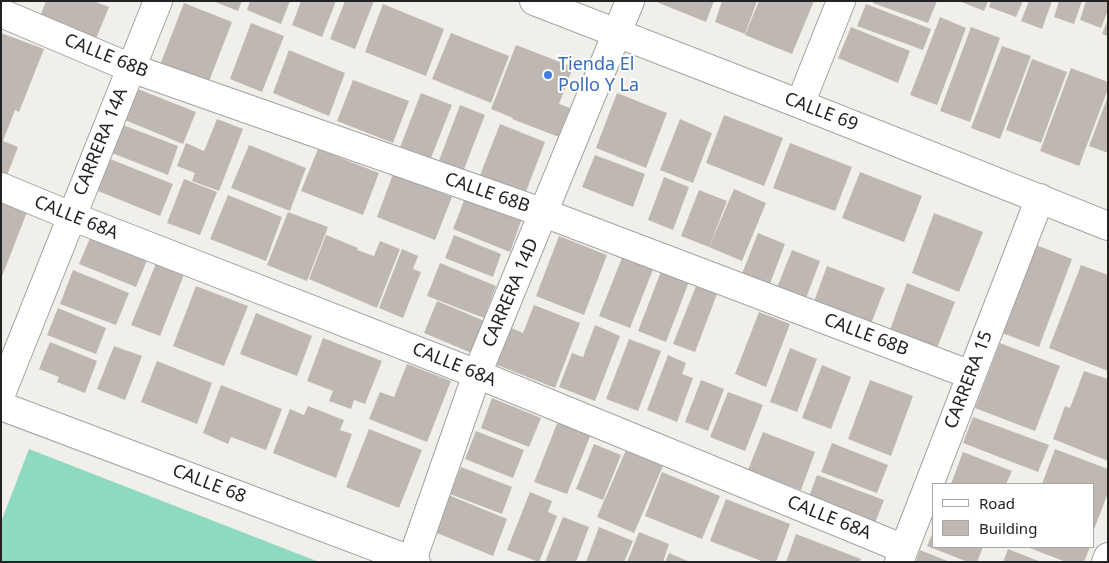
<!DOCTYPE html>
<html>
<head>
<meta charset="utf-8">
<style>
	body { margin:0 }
	#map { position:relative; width:1109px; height:563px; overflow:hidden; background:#f1efe9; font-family:"Noto Sans",sans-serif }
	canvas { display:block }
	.frame { position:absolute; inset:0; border:2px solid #222; pointer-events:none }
	.legend { position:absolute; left:932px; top:483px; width:162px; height:65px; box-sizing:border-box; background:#fff; border:1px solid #a7a7a7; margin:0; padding:6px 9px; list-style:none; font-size:15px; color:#222 }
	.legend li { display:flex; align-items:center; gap:10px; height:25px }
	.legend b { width:25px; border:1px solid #a7a7a7 }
</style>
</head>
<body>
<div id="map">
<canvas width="1109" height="563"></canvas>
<div class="frame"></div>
<ul class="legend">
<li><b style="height:6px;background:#fff"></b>Road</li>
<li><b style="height:14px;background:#bfb8b2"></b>Building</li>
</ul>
</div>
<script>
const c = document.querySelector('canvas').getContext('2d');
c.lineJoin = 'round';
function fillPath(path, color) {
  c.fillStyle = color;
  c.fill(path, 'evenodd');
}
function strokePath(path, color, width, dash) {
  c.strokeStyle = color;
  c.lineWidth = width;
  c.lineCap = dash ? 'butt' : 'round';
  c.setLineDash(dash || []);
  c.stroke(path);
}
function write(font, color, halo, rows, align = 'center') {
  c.font = font + ' "Noto Sans",sans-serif';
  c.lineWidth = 4;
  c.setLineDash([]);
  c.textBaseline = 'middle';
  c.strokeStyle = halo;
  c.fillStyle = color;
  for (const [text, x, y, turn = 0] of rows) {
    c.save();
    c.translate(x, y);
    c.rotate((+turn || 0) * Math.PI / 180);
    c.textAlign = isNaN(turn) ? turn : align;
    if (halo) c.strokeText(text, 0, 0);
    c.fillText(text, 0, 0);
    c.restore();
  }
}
fillPath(new Path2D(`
	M29 449 319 562H1V522Z`), '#8ddac1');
fillPath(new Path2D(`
	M46 1H93L109 7 95 41 39 19Z
	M213 1H242L238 11Z
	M250 1H290L281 24 247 10Z
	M301 1H336L322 37 292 25Z
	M345 1H374L355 49 330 39Z
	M654 1H714L706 22Z
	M722 1H757L745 34 715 22Z
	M759 1H814L792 54 745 35Z
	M874 1H937L928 23 873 3Z
	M959 1H988L984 11Z
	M991 1H1023L1016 17 989 7Z
	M1029 1H1052L1042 29 1021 21Z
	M1059 1H1082L1074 24 1054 17Z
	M1086 1H1108V10L1101 28 1080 20Z
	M184 3 232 22 208 84 160 65Z
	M383 4 444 29 426 76 365 52Z
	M866 4 931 29 923 50 857 26Z
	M940 17 966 28 937 105 910 95Z
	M1108 19V36L1102 34Z
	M251 23 284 36 262 92 230 79Z
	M851 27 910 51 898 83 838 58Z
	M971 27 1000 38 970 122 940 111Z
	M1 33 44 49 19 112 15 110 3 141 18 147 4 183 1 182Z
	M451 33 509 56 491 103 432 79Z
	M516 45 573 67 559 104 570 108 559 137 512 119 513 118 491 109Z
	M1002 46 1031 56 1000 139 971 128Z
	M289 50 345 73 329 116 273 93Z
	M1032 59 1067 72 1041 143 1006 130Z
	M1071 68 1108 82V89L1079 166 1040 151Z
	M353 80 409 101 393 143 337 121Z
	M138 89 196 112 183 144 125 120Z
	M421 93 452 105 427 168 397 155Z
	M617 93 667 113 646 168 596 148Z
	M1108 96V153L1089 146Z
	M460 105 485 115 461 177 437 166Z
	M724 115 783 138 764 186 706 163Z
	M217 119 243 129 219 191 192 181 195 173 177 166 186 143 204 151Z
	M680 119 712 133 693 183 660 170Z
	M500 124 545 142 522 202 477 183Z
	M123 125 178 146 168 175 112 153Z
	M790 143 852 167 835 211 773 188Z
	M249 145 306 168 290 211 231 188Z
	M318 149 379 173 363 215 301 191Z
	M595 155 645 174 633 207 582 187Z
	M110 159 173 184 160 216 98 191Z
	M860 172 922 196 904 242 842 218Z
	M393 174 452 197 435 240 377 217Z
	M664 177 689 187 673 230 648 220Z
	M184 179 217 192 200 235 167 223Z
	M734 189 766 203 742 261 709 247Z
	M468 190 524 213 510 252 453 229Z
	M699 190 727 201 709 247 681 236Z
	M228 195 282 217 266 261 210 239Z
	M1 202 27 212 1 279Z
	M288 212 328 227 307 281 267 265Z
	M934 213 983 232 959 292 912 273Z
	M758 233 785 244 768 289 740 279Z
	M326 235 358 248 357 250 374 256 380 241 400 249 377 308 309 279Z
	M454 235 501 254 493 277 445 258Z
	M91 236 148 258 136 287 79 264Z
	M559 236 607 255 584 315 536 296Z
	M1031 243 1072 259 1039 347 997 331Z
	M402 249 418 256 413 269 421 272 403 318 379 308Z
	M792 250 820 261 805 301 776 290Z
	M623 255 654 267 630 328 599 316Z
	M157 261 185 272 160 336 131 325Z
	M440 263 496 286 484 318 427 296Z
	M1081 265 1108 275V371L1049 348Z
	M827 266 885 288 869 329 812 307Z
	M662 269 690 279 666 342 638 331Z
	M73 270 129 293 116 325 60 304Z
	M907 283 955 302 934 356 887 338Z
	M196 286 248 306 224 366 173 346Z
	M696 286 717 294 695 352 673 344Z
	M437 301 487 322 474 354 424 333Z
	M534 305 580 323 555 388 492 363 507 326 523 333Z
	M58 308 106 328 96 354 47 335Z
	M759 312 790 324 766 387 735 374Z
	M256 313 312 336 297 376 240 354Z
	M595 325 620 336 595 401 559 387 572 353 583 357Z
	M323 338 382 361 365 404 354 400 351 409 329 401 333 391 307 381Z
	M629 339 661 351 638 411 606 399Z
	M50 342 97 361 85 393 57 382 59 377 39 369Z
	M1000 343 1060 366 1035 431 975 408Z
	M114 346 142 356 125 400 97 389Z
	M790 348 817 359 797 412 770 402Z
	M668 355 686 363 682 374 693 378 677 422 647 410Z
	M157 361 212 383 197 424 141 402Z
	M407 364 451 381 427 442 369 419 380 392 394 397Z
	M822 365 851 377 831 429 802 418Z
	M1084 371 1108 379V461L1053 439 1065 406 1070 408Z
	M701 380 724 389 708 431 685 422Z
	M870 380 913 396 891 456 848 439Z
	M221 385 282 409 266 450 231 437 228 444 203 433Z
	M728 392 763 405 745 451 710 437Z
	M492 398 541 418 529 447 481 428Z
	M308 406 344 420 340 430 352 434 336 478 273 453 290 409 304 415Z
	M973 417 1049 445 1038 472 963 443Z
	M558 421 591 434 567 494 534 482Z
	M369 429 422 450 399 508 346 487Z
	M476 431 524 450 513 478 465 459Z
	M763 432 815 452 801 490 748 470Z
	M832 443 888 465 877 493 821 472Z
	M594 444 621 455 603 500 576 489Z
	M1055 449 1108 469V493L1093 532V484H1042Z
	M626 450 663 466 634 533 597 517Z
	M963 452 1012 471 1006 484H951Z
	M461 467 512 487 502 514 450 494Z
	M662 472 720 496 702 539 645 516Z
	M817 475 884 500 871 533 805 507Z
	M530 492 552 501 548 512 557 516 539 562 507 550Z
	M446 494 507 519 493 556 432 531Z
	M726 499 790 524 776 562H764L710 541Z
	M563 517 589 527 576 562H545Z
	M599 527 633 541 624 562H586Z
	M639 532 669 544 663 562H627Z
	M933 532V547H983L977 562H968L927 546Z
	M796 534 861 559 860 562H786Z
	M1027 547H1090L1084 562H1066Z
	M1008 549 1041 562H1003Z
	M920 550 950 562H916Z
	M669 553 690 562H665Z`), '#bfb8b2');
const street = new Path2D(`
	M534 1 800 104 1108 226
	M1 13 131 68 544 213 971 375
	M800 104 841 1
	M1 187 71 216 477 374 904 549
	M1 394 158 1
	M1 406 416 562
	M412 560 477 374 630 1
	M899 562 1040 198
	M1106 562 1108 557`);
strokePath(street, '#a3a3a3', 30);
strokePath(street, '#fff', 28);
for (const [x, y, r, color] of [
	[548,75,5,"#3f7fe0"]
]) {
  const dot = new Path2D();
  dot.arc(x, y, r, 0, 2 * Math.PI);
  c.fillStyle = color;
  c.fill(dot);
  strokePath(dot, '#fff', 2);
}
write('18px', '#222', '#fff', [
	["CALLE 68B",106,56,22],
	["CALLE 69",821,112,21],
	["CARRERA 14A",101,142,-68],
	["CALLE 68B",487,193,19],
	["CALLE 68A",76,218,22],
	["CARRERA 14D",511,293,-67],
	["CALLE 68B",866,335,21],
	["CALLE 68A",454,365,22],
	["CARRERA 15",969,380,-69],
	["CALLE 68",209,484,21],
	["CALLE 68A",829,518,22]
]);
write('18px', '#366cbe', '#fff', [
	["Tienda El",558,65],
	["Pollo Y La",558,86]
], 'left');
</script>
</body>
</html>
